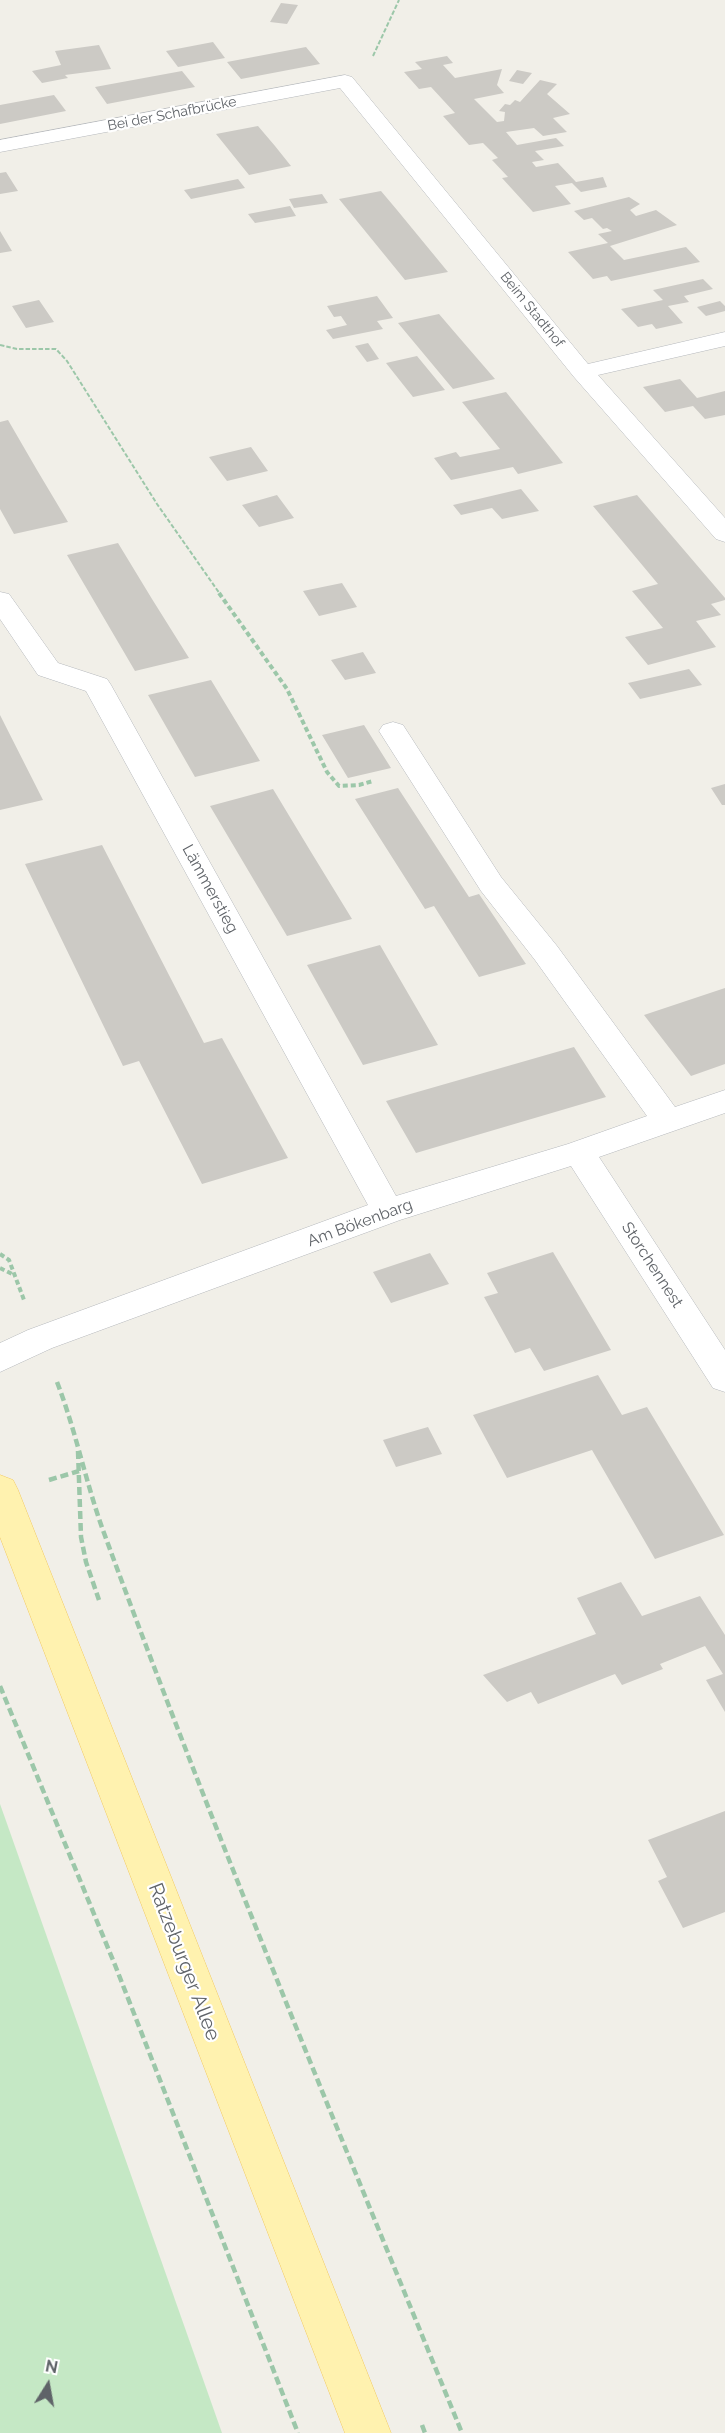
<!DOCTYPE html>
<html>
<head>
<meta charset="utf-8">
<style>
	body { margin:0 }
	#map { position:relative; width:725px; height:2433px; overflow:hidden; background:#f1efe8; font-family:Raleway,sans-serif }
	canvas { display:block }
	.north { position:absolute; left:18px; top:2355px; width:60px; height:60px; -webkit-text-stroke:4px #fff; paint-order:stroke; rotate:11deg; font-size:16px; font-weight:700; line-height:24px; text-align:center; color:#5f6368 }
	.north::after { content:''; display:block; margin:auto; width:21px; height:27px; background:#5f6368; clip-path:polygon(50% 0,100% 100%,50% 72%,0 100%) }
</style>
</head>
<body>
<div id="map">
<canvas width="725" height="2433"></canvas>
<div class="north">N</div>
</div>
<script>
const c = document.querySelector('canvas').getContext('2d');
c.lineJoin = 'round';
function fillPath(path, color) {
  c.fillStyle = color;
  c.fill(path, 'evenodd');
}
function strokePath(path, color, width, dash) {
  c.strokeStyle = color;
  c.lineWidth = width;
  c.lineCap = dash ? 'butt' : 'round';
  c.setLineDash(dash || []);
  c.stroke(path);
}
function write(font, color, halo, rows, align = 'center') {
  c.font = font + ' Raleway,sans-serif';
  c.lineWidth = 4.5;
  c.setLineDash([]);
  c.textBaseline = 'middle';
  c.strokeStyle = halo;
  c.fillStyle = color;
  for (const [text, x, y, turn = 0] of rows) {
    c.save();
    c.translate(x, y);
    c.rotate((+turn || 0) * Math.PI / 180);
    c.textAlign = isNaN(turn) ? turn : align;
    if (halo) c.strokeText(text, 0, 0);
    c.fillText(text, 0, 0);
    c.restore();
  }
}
fillPath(new Path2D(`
	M0 1804 5 1818 222 2433H0Z`), '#c5e8c5');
fillPath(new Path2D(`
	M281 3 298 5 287 24 270 22Z
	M213 42 225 58 178 67 166 51Z
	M99 45 111 69 65 75 68 78 42 83 32 71 61 65 55 51Z
	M306 47 320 64 241 79 227 62Z
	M447 56 453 63 443 65 455 78 502 69 497 85 504 93 474 99 497 122 504 121 505 112 499 111 505 104 510 105 515 100 520 102 540 80 557 84 547 94 570 114 553 118 567 132 543 136 534 128 506 132 517 145 556 138 564 146 535 151 544 160 532 162 536 167 558 163 576 182 603 177 607 187 581 192 572 183 555 186 571 204 533 212 502 178 508 177 492 160 498 158 483 143 469 145 443 116 455 113 431 87 419 89 404 72 422 69 415 62Z
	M517 70 532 73 523 84 509 81Z
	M182 71 195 87 107 104 95 87Z
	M54 95 66 111 0 124V105Z
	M258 126 275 146 291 166 249 175 216 134Z
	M6 172 18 191 0 194V173Z
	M238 179 245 188 191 199 184 190Z
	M381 191 397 210 448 272 405 280 339 199Z
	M322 194 328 203 294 208 289 199Z
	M629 197 640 204 630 210 636 216 656 210 677 225 610 246 624 260 686 247 700 262 611 281 607 276 593 279 568 252 608 243 598 234 612 231 607 228 603 229 592 218 584 220 574 211Z
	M290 206 296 216 255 223 248 214Z
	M0 231 12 251 0 253Z
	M703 279 713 289 684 296 689 302 668 306 683 323 656 329 652 324 638 327 621 309 663 300 653 290Z
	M377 296 393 318 377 321 383 329 333 339 326 330 347 325 341 316 334 317 327 306Z
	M39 300 54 322 26 328 12 306Z
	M720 301 725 306V311L706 316 697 307Z
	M439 314 457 335 495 379 453 389 398 323Z
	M368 343 379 359 367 362 355 346Z
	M417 356 445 390 413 397 386 363Z
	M680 379 697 398 725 391V415L705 419 693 406 665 412 643 387Z
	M506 392 563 463 518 474 513 467 451 480 434 458 456 452 460 457 500 449 462 402Z
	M8 420 37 470 68 522 14 534 0 509V422Z
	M251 447 268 471 227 481 209 457Z
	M521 489 539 511 502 519 492 508 461 515 453 505Z
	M277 495 294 518 259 527 242 505Z
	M637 495 725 598V600L711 604 721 615 696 621 716 647 648 665 625 637 663 628 632 591 658 584 593 506Z
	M118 543 152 599 189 658 135 671 67 555Z
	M342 583 357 607 319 616 303 591Z
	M363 652 376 673 345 680 331 660Z
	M689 669 702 685 640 699 628 683Z
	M211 680 260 761 195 777 148 695Z
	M0 715 43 800 0 810Z
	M364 725 391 768 348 778 322 735Z
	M725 784V805H722L711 788Z
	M398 788 469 897 479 894 526 964 479 977 434 906 425 909 355 799Z
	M273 789 311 852 352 919 287 936 210 806Z
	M102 845 204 1043 222 1038 288 1158 202 1184 139 1061 123 1066 25 864Z
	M380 945 438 1045 363 1065 307 965Z
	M725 988V1064L691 1076 644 1015Z
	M574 1047 606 1097 416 1153 386 1101Z
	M553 1252 611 1350 544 1371 530 1348 515 1353 484 1297 498 1293 487 1273Z
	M430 1253 449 1284 391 1303 373 1272Z
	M598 1375 622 1415 647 1407 724 1535 655 1559 592 1450 507 1478 473 1415Z
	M428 1427 442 1454 396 1467 383 1440Z
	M621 1582 642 1616 700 1596 725 1635V1712L706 1680 723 1674 705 1646 660 1664 663 1669 622 1685 615 1674 538 1704 531 1692 507 1702 483 1675 596 1634 577 1598Z
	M725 1811V1912L683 1928 658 1881 667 1877 648 1840Z`), '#cccac5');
const minor = new Path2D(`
	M345 75 352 77 588 364 725 332V346L598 375 725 518V542L716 539 574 377 340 88 0 152V140Z
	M0 592 9 594 58 663 107 679 111 685 396 1196 568 1144 647 1116 535 960 481 891 379 731 383 725 393 722 403 725 501 877 557 946 675 1107 725 1090V1113L599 1157 725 1350V1392L713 1388 571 1166 400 1220 52 1348 0 1372V1343L28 1330 368 1205 86 691 38 675 0 619Z`);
const major = new Path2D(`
	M0 1475 13 1480 18 1490 391 2433H345L0 1537Z`);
strokePath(minor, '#b5b8bc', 1);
strokePath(major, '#f2c960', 1);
strokePath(new Path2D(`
	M373 56 399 0
	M0 345 17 349H56L67 361 157 504 220 594`), '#9cc7a9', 2, [4.5, 2]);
strokePath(new Path2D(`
	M219 593 287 689 327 772 339 786 359 785 373 781
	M0 1254 9 1260 24 1300
	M0 1268 14 1275`), '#9cc7a9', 4, [5, 3]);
strokePath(new Path2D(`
	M57 1382C76 1431 86 1484 104 1533 215 1836 340 2134 462 2433
	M78 1451 81 1537 86 1562 99 1600
	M49 1480 79 1471
	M0 1686 115 1965 298 2433
	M422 2425 425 2433`), '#9cc7a9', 4.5, [8, 4]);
fillPath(minor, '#fff');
fillPath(major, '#fff2af');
write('14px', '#5f6368', '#fff', [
	["Bei der Schafbrücke",172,114,-11],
	["Beim Stadthof",532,310,51]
]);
write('16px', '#5f6368', '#fff', [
	["Lämmerstieg",210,889,61],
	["Am Bökenbarg",360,1223,-20],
	["Storchennest",652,1265,57]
]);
write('20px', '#5f6368', '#fff', [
	["Ratzeburger Allee",184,1962,69]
]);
</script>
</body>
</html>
